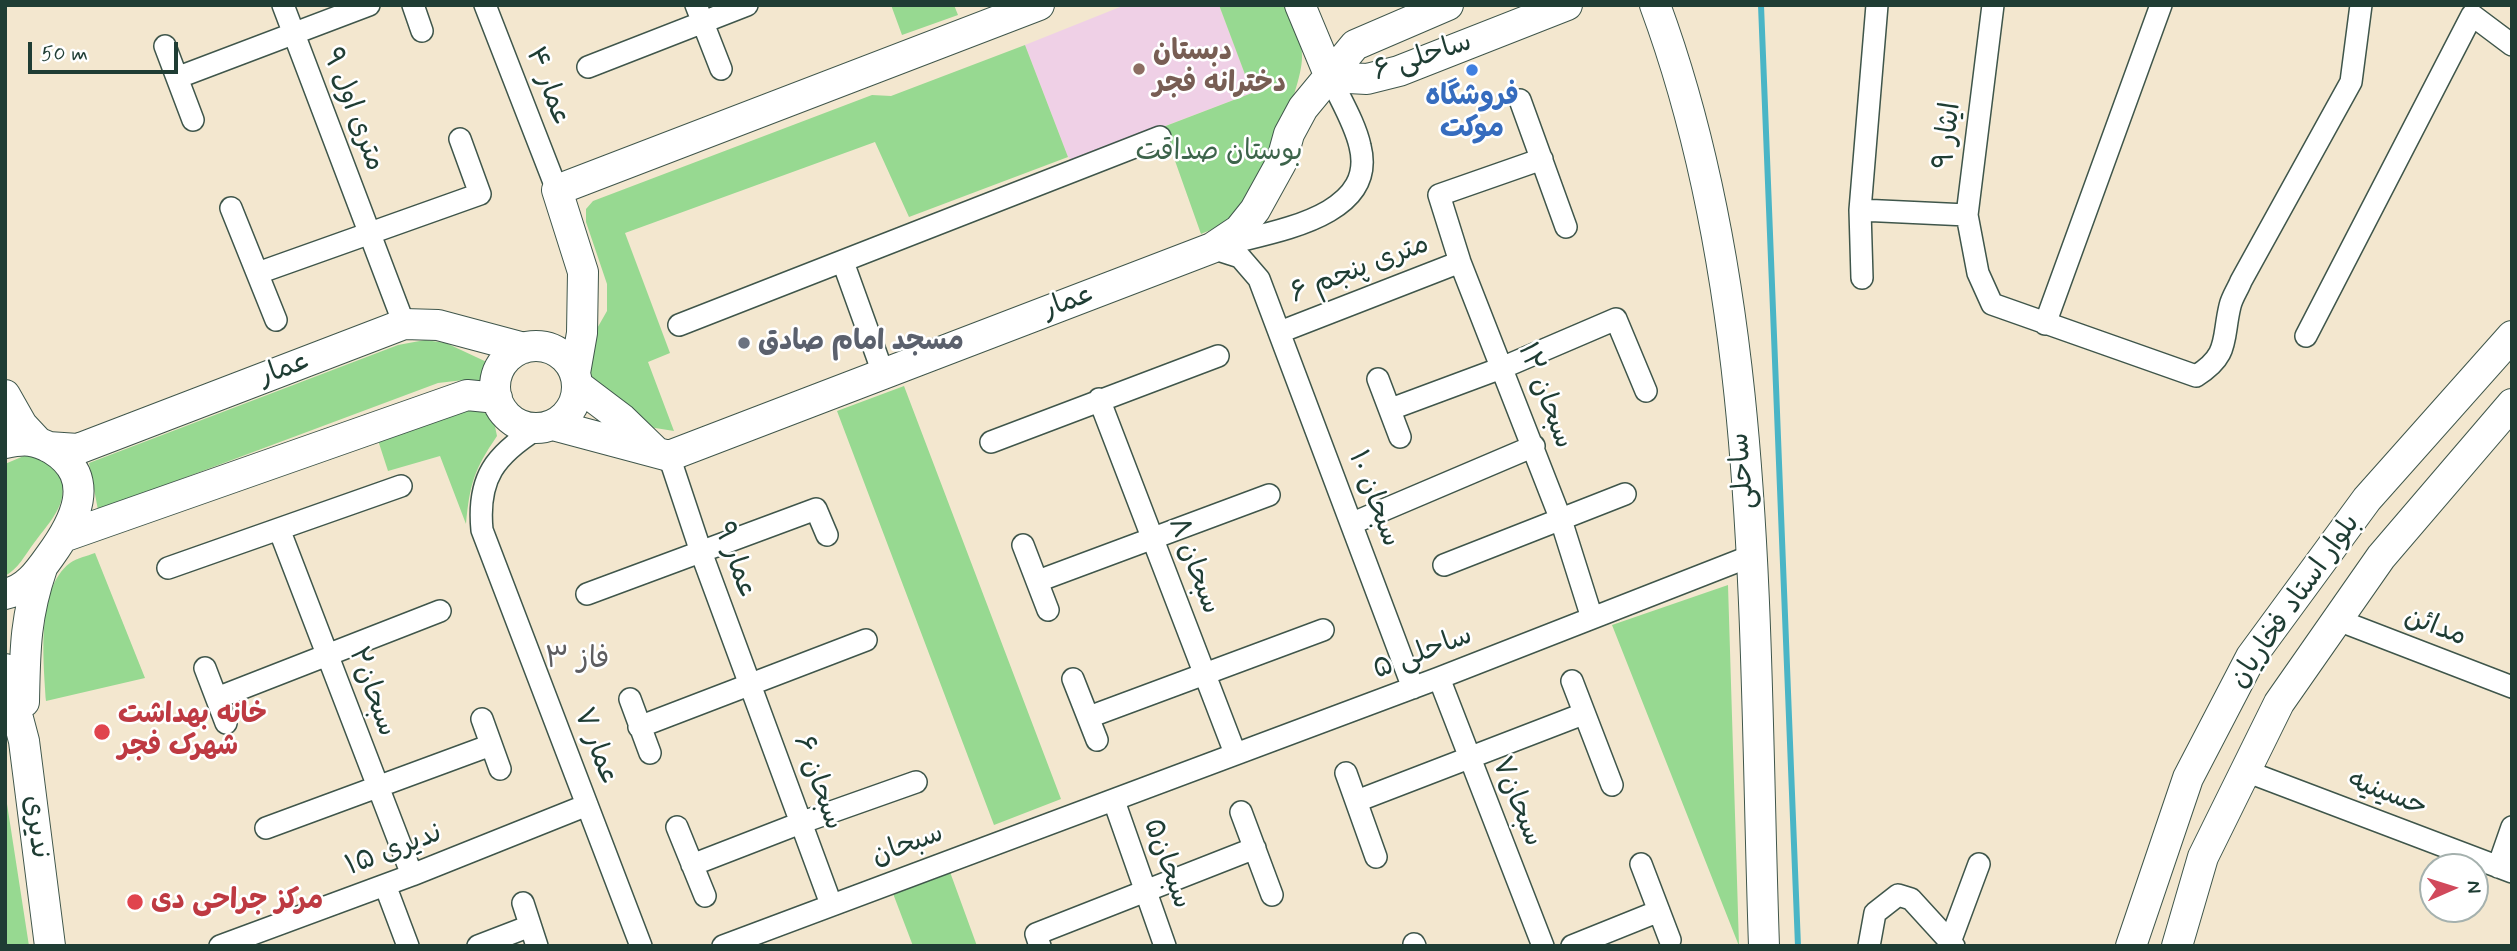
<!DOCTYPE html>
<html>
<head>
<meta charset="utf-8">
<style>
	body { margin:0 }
	#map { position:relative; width:2517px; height:951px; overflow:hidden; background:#f3e7cf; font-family:Mynerve,sans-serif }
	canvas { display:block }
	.frame { position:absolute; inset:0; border:7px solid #1f3d34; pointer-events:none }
	.north { position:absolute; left:2419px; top:853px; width:70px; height:70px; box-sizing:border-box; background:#fff; border:2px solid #a5b1ae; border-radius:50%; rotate:87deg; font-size:19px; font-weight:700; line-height:28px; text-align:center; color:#1f3d34 }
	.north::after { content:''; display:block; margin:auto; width:24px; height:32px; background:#d1495b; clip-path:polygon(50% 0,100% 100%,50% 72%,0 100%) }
	.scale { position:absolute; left:28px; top:42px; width:150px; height:32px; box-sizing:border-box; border:4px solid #1f3d34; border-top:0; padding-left:9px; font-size:21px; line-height:24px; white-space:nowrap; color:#1f3d34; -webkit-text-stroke:5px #fff; paint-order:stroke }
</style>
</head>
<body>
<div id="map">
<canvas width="2517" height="951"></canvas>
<div class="frame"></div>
<div class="north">N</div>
<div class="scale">50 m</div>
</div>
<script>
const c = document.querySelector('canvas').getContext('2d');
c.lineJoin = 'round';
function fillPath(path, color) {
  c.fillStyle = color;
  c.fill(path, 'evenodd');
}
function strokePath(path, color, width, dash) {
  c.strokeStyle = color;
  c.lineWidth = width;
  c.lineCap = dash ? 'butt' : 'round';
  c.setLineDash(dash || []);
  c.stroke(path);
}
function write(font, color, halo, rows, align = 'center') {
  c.font = font + ' Mynerve,"Playpen Sans Arabic",sans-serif';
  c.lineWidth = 5;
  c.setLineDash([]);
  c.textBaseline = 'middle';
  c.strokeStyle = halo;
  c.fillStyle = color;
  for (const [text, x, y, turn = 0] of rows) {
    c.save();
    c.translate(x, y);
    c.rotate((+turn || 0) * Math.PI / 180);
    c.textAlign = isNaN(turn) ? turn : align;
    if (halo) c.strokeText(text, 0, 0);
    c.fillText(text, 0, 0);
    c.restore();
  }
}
fillPath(new Path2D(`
	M1125 5H1219L1252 93 1073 161 1068 157 1025 45Z`), '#efd0e6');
fillPath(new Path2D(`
	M891 5H954L958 15 902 35Z
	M1219 5H1290C1297 23 1302 38 1302 57 1302 92 1257 188 1233 214 1223 224 1214 229 1201 234L1163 127 1252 93Z
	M1025 45 1068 157 909 217 875 142 625 233 670 353 648 362 674 431 649 427 592 378 588 363 591 339 607 311V284L586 222V209L593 201 872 95 891 96Z
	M425 340 446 343 491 364 494 373 489 382 464 380 438 383 98 510 89 463 398 345Z
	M904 386 1061 799 994 825 837 411Z
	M462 407 478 410 493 417 497 436C474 470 470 483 466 524L440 456 388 471 376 434Z
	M26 455C39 455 51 461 58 472 73 500 50 521 34 543 25 555 18 569 5 576V464Z
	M95 553 145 678 46 701C44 664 35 589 70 563 77 558 87 556 95 553Z
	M1728 585 1739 946 1612 625Z
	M5 791 29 946H5Z
	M946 861 977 946H913L889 883Z`), '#97d991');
strokePath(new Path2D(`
	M1761 5 1798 946`), '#4ab5c6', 6);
const street = new Path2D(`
	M283 5 404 324
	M413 5 422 31
	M485 5 557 190
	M696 5 721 69
	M1993 5 1967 215 1978 273 1992 304 2196 376C2230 355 2222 339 2230 306 2232 297 2238 289 2241 281L2351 82 2361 5
	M165 46 193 120
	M588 67 747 5
	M179 77 369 5
	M1520 100 1566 227
	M1542 159 1439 195 1460 262 1561 520 1592 618
	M231 208 276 320
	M1860 210 1967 215
	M1227 244C1274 231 1378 217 1360 146 1355 123 1340 99 1330 77
	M1212 248 1240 257 1259 279 1413 688
	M843 262 883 373
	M258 273 480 194 460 139
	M1862 278 1860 210 1877 5
	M2045 324 2161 5
	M679 325 1160 137
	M1280 332 1460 262
	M2306 336 2472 15 2512 45
	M1378 379 1400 437
	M1099 399 1235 753
	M1391 409 1504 367 1616 319 1646 391
	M538 428C495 455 477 478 482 530L641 946
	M991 442 1218 356
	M669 456 701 552 831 904
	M1353 523 1534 446
	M279 529 412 875
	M1023 545 1048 610
	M1444 565 1625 494
	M168 568 401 486
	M1038 581 1269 495
	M587 594 816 509 827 535
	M2338 620 2512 687
	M205 668 226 723
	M1439 678 1543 946
	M1073 679 1097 740
	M1572 681 1612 785
	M217 698 440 611
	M630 699 650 753
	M1089 717 1323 630
	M482 719 500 769
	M639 727 866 640
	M2243 770 2512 872
	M1346 773 1376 857
	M1114 801 1165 946
	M1357 801 1583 714
	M1241 812 1272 895
	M677 827 705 896
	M266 828 491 745
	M1641 864 1670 940
	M692 865 803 822 916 782
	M2498 867 2512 827
	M385 885 408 946
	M523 903 537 946
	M1950 942 1979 864
	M1414 944 1415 946
	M220 946 412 875 587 805
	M478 946 530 926
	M723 946 1439 678 1751 556
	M1040 946 1036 934 1255 848
	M1572 946 1659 911
	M1869 946 1875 913 1898 895 1911 899 1954 946`);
const secondary = new Path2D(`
	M1300 5 1330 77
	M1655 5C1764 300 1753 635 1764 946
	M1330 77 1367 79 1399 71 1567 5
	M495 387a41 41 0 1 1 82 0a41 41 0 1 1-82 0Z
	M575 373 582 333 583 272 557 190 1039 5
	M577 385 622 419 654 450
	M5 395 22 425 36 440
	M553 425 669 456 1212 248 1239 230 1255 210 1281 163 1289 134 1303 108 1355 45 1448 5
	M5 443C24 439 35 439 52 449 99 478 74 523 50 556 38 573 26 590 5 594
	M48 447 78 449 404 324 438 325 524 348
	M63 537 467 395 497 398
	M5 669 24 741 50 946
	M24 702C25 651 25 617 42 568
	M2131 946 2188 778 2251 657 2367 499 2512 336
	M2177 946 2203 857 2279 703 2381 557 2512 404`);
strokePath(street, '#3f564b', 24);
strokePath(secondary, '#3f564b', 32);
strokePath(street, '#fff', 21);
strokePath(secondary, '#fff', 30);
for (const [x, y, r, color] of [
	[1139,69,7,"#8d6e63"],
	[1472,70,7,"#3f7fe0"],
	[744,343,7,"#6b7280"],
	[102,732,9,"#e0444e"],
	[135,902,9,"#e0444e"]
]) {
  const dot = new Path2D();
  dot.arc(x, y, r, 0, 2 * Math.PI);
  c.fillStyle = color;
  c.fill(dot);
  strokePath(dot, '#fff', 2.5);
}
write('bold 28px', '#785e54', '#fff', [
	["دبستان",1153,53],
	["دخترانه فجر",1153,85]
], 'left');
write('28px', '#1f3d34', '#fff', [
	["ساحلی ۶",1423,58,-18],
	["عمار ۴",547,87,69],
	["۹ متری اول",352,110,69],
	["ایثار ۹",1949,136,-83],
	["۶ متری پنجم",1360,270,-21],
	["عمار",1069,303,-21],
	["عمار",285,370,-21],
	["سبحان ۱۲",1544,396,69],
	["ساحلی",1744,471,-95],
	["سبحان ۱۰",1373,499,69],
	["عمار ۹",734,561,70],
	["سبحان ۸",1193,566,69],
	["بلوار استاد فخاریان",2296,602,-55],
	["مدائن",2435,628,21],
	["ساحلی ۵",1423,654,-21],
	["سبحان۲",371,692,70],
	["عمار ۷",595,747,69],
	["سبحان ۶",817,783,70],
	["حسینیه",2387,795,21],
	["سبحان۷",1516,802,68],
	["ندیری",35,827,83],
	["سبحان",908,846,-20],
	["ندیری ۱۵",394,851,-21],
	["سبحان۵",1166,864,70]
]);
write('bold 28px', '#366cbe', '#fff', [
	["فروشگاه",1472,98],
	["موکت",1472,130]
]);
write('28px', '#3d644b', '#fff', [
	["بوستان صداقت",1219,153]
]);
write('bold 28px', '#5b616d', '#fff', [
	["مسجد امام صادق",758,343]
], 'left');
write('bold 28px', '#be3a42', '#fff', [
	["خانه بهداشت",118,716],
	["شهرک فجر",118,748],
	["مرکز جراحی دی",151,902]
], 'left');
write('30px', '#5d5d60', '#fff', [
	["فاز ۳",577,661]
]);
</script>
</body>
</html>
